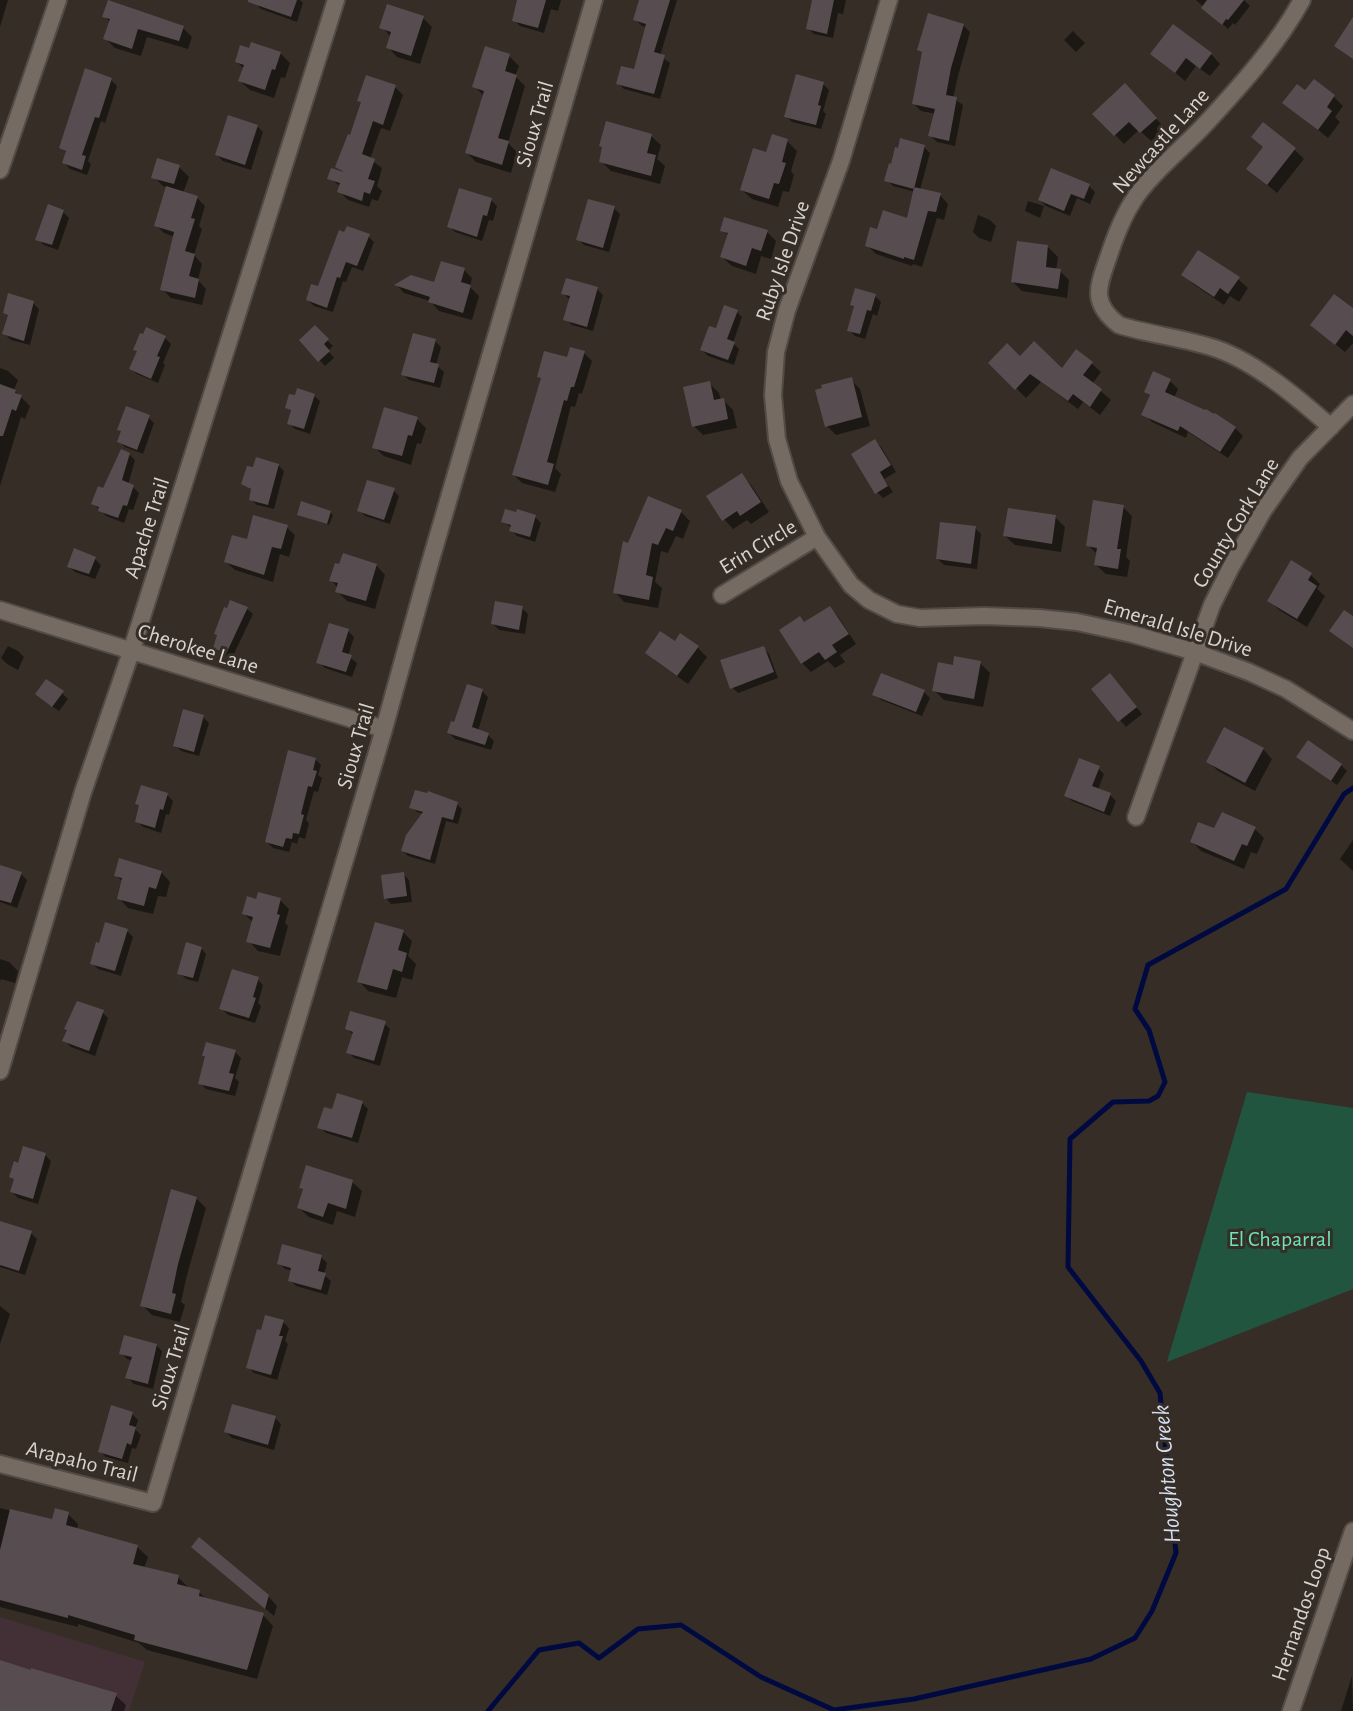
<!DOCTYPE html>
<html>
<head>
<meta charset="utf-8">
<style>
	body { margin:0 }
	canvas { display:block; background:#352d26 }
</style>
</head>
<body>
<canvas width="1353" height="1711"></canvas>
<script>
const c = document.querySelector('canvas').getContext('2d');
c.lineJoin = 'round';
function fillPath(path, color) {
  c.fillStyle = color;
  c.fill(path, 'evenodd');
}
function strokePath(path, color, width, dash) {
  c.strokeStyle = color;
  c.lineWidth = width;
  c.lineCap = dash ? 'butt' : 'round';
  c.setLineDash(dash || []);
  c.stroke(path);
}
function write(font, color, halo, rows, align = 'center') {
  c.font = font + ' "Alegreya Sans",sans-serif';
  c.lineWidth = 6;
  c.setLineDash([]);
  c.textBaseline = 'middle';
  c.strokeStyle = halo;
  c.fillStyle = color;
  for (const [text, x, y, turn = 0] of rows) {
    c.save();
    c.translate(x, y);
    c.rotate((+turn || 0) * Math.PI / 180);
    c.textAlign = isNaN(turn) ? turn : align;
    if (halo) c.strokeText(text, 0, 0);
    c.fillText(text, 0, 0);
    c.restore();
  }
}
fillPath(new Path2D(`
	M0 1617 145 1662 129 1711H0Z`), '#433036');
fillPath(new Path2D(`
	M1247 1092 1353 1108V1289L1167 1362Z`), '#225540');
fillPath(new Path2D(`
	M0 0H8L0 27Z
	M256 0H300L303 3 297 22 261 9 255 3Z
	M519 0H561L558 11 551 9 544 33 520 26 514 20Z
	M641 0H677L660 56 670 63 660 99 624 89 618 83 635 72 648 27 642 26 636 20Z
	M813 0H846L843 14 838 13 833 38 814 34 808 28Z
	M1196 0H1244L1250 6 1235 25 1233 23 1228 29Z
	M104 16 183 28 192 37 188 49 147 37 141 56 115 48 106 39 111 23Z
	M422 17 432 27 420 64 397 57 388 47 391 37 382 27Z
	M963 25 970 32 958 76 953 98 963 105 955 146 937 142 930 135 936 114 921 111 914 104 923 54 920 50Z
	M1073 31 1085 43 1076 52 1064 40Z
	M280 53 290 63 285 78 281 77 274 98 250 90 240 81 244 69 237 62Z
	M1153 54H1211L1220 64 1210 76 1196 66 1185 81Z
	M509 56 519 66 515 76 525 86 508 143 517 152 511 173 476 162 467 153 484 96 474 86Z
	M111 80 117 86 105 123 101 121 88 161 91 164 87 175 70 169 64 163 67 153 62 148Z
	M823 84 829 90 823 111 826 114 821 129 792 122 786 116Z
	M1125 86 1165 128 1151 141 1139 130 1124 144 1095 114Z
	M395 87 403 95 390 131 381 128 370 159 382 168 377 186 382 191 378 201 372 199 369 207 348 200 340 192 341 187 330 178 344 174 337 167Z
	M1305 93 1334 97 1343 106 1335 117 1340 122 1328 138 1285 103Z
	M257 126 263 132 251 170 223 161 217 155Z
	M651 136 661 145 657 159 665 166 660 184 611 171 601 161Z
	M787 141 797 151 791 171 794 175 789 192 783 191 778 207 752 199 742 190 767 154Z
	M924 147 930 153 920 190 940 195 948 204 944 220 937 218 922 267 913 264 912 266 876 254 867 245 879 232 909 220 915 192 893 186 887 180Z
	M1264 148 1295 150 1304 159 1277 193 1248 169Z
	M179 167 189 177 183 193 197 198 205 206 199 226 202 229 194 255 202 264 198 280 206 289 202 305 171 298 163 290 175 237 164 233 156 225 168 188 163 186 154 177Z
	M1052 171 1089 186 1095 192 1090 204 1077 198 1070 216 1046 206 1040 200Z
	M491 200 497 206 493 221 489 220 482 241 455 232 449 226Z
	M1028 201 1044 206 1040 218 1025 211Z
	M614 208 620 214 609 252 584 245 578 239Z
	M63 212 69 218 58 250 44 245 38 239Z
	M978 215 990 220 996 226 991 242 979 238 973 232Z
	M723 230 767 232 776 241 771 259 761 256 756 274 732 266 722 257 729 236Z
	M368 236 374 242 363 271 352 267 346 282 343 281 333 312 314 306 308 300Z
	M1018 243 1048 247 1058 257 1056 270 1060 271 1069 280 1067 298 1022 291 1013 282Z
	M464 270 472 278 470 287 479 296 472 320 439 311 430 301 404 293 397 285 436 284Z
	M1184 275 1238 279 1248 288 1239 302 1230 296 1224 305 1193 284Z
	M597 289 603 295 593 331 572 325 566 319 569 299 563 293Z
	M875 296 881 302 877 316 873 314 865 339 855 336 849 330Z
	M33 303 39 309 30 345 11 340 5 334 10 317 5 312Z
	M736 311 742 317 733 343 739 349 734 365 708 356 702 350Z
	M1353 311V343L1345 352 1322 334Z
	M315 328 333 346 328 351 334 358 325 366 301 340Z
	M165 338 171 344 163 363 165 365 158 383 137 374 131 369Z
	M435 341 441 347 436 365 444 372 440 388 409 380 403 374Z
	M584 353 592 361 582 394 579 393 575 407 571 406 555 468 561 474 555 492 522 483 514 475 542 380 539 376Z
	M1020 359 1062 371 1091 363 1101 372 1092 384 1111 400 1100 415 1083 402 1078 409 1041 382 1026 398 991 363Z
	M0 368 8 371 18 380 14 390 30 406 25 419 21 417 0 486Z
	M851 380 860 389 870 426 836 435 827 426Z
	M1170 381 1178 389 1174 398 1235 428 1243 436 1228 458 1188 432 1186 438 1152 422 1144 414 1151 397 1146 392Z
	M710 384 719 393 721 401 723 400 733 410 737 428 703 435 694 426Z
	M314 396 320 401 310 434 295 429 289 423 292 412 287 407Z
	M148 417 154 423 143 454 125 447 119 441Z
	M417 419 426 428 421 444 417 443 411 465 384 456 374 447Z
	M875 441 881 447 896 472 884 479 893 492 883 498 877 492Z
	M129 454 135 460 128 485 133 487 139 493 133 510 129 509 124 523 106 516 94 504Z
	M278 465 284 471 274 509 257 505 251 499 253 491 244 484Z
	M741 475 751 485 769 512 751 524 747 520 733 529 724 519Z
	M393 490 399 496 390 524 365 516 359 510Z
	M1123 507 1132 516 1126 557 1130 561 1127 577 1106 574 1096 565 1098 555 1088 545Z
	M330 512 333 515 329 525 302 516Z
	M681 512 690 521 683 539 676 536 668 553 661 551 655 582 662 588 658 608 624 602 615 592 629 545Z
	M535 517 541 523 535 542 517 536 512 531V528L504 522Z
	M1055 517 1065 527 1061 552 1015 545 1005 536Z
	M286 527 295 535 289 557 280 554 273 582 235 570 226 562 248 542Z
	M975 528 981 534 977 569 944 565 938 559Z
	M95 559 101 565 95 579 75 572 69 566Z
	M376 565 385 575 375 609 347 601 337 591 338 588 331 580Z
	M1311 575 1320 584 1317 589 1325 596 1307 627 1279 610 1269 600Z
	M522 608 528 614 525 634 499 630 493 624Z
	M830 608 839 618 856 644 840 655 845 662 835 668 828 661 811 672 802 663 805 624Z
	M247 609 253 614 232 658 221 654 215 648Z
	M348 631 354 637 348 656 357 663 352 677 325 668 319 662Z
	M675 644 697 647 707 657 688 684 657 662 648 653Z
	M8 646 18 651 24 657 18 670 7 664 1 658Z
	M763 648 769 654 778 678 738 693 732 687Z
	M980 663 990 673 983 707 944 700 934 690 954 667Z
	M1116 682 1142 714 1126 727 1094 689Z
	M482 691 488 697 478 731 488 735 494 741 491 750 455 739 449 733Z
	M924 692 930 698 922 716 881 700 875 694Z
	M62 693 68 699 59 711 43 700Z
	M203 717 209 723 199 756 181 751 175 745Z
	M1263 749 1272 759 1255 791 1218 771 1209 762Z
	M315 759 321 765 318 775 322 778 318 792 314 791 306 820 309 823 305 839 299 837 297 844 292 842 289 852 273 848 267 842Z
	M1305 763 1341 765 1347 771 1337 785Z
	M1098 768 1104 774 1098 790 1110 795 1116 801 1110 816 1072 801 1066 795Z
	M167 795 173 801 169 815 166 814 161 833 143 827 137 821 141 807 138 804Z
	M457 804 462 809 458 824 446 821 435 864 408 856 403 851 424 814 417 812 412 807Z
	M1255 829 1264 838 1257 854 1251 852 1244 869 1201 851 1192 841 1216 831Z
	M1353 840V871L1340 859Z
	M0 867 21 874 27 880 17 908 0 902Z
	M161 872 170 882 166 897 158 896 153 914 128 908 119 898 123 882 116 875Z
	M403 874 409 880 412 902 391 904 386 898Z
	M280 900 289 909 285 923 288 926 280 956 258 951 249 941 254 923 244 914 258 901Z
	M127 931 133 937 121 976 98 969 92 963Z
	M403 932 412 941 408 956 416 964 412 980 402 977 396 998 368 991 359 981Z
	M201 948 206 954 198 982 186 979 180 973Z
	M0 959 9 962 18 971 15 983 1 979 0 982Z
	M257 979 263 985 258 1003 261 1006 255 1023 228 1015 222 1009Z
	M102 1012 108 1018 95 1056 71 1047 65 1041Z
	M384 1023 390 1029 380 1066 354 1058 349 1052 354 1035 347 1029Z
	M235 1052 241 1058 235 1078 239 1082 235 1096 206 1089 200 1083Z
	M362 1103 368 1109 358 1143 326 1133 320 1127 333 1112Z
	M45 1155 51 1161 38 1204 18 1198 12 1192 16 1181 11 1176Z
	M352 1182 362 1191 355 1217 337 1211 333 1225 309 1217 299 1208 304 1191 301 1188Z
	M196 1198 206 1208 187 1275 181 1302 185 1305 180 1322 152 1315 142 1305Z
	M0 1223 31 1233 37 1239 25 1275 0 1267Z
	M321 1257 327 1263 324 1275 331 1281 327 1295 296 1286 290 1280 293 1271 285 1269 279 1263Z
	M0 1306 10 1314 0 1344Z
	M283 1322 289 1328 285 1341 288 1344 277 1380 254 1373 248 1367Z
	M156 1345 162 1351 153 1389 134 1384 128 1378 133 1361 127 1359 121 1353Z
	M132 1414 138 1420 135 1429 141 1435 136 1449 132 1448 128 1463 106 1457 100 1451Z
	M275 1418 281 1424 274 1450 232 1438 226 1432Z
	M0 1508 53 1521 68 1514 78 1524 77 1530 137 1547 148 1557 144 1568 178 1577 188 1587 199 1592 208 1601 263 1615 273 1626 257 1679 147 1650 139 1643 78 1624V1627L0 1607Z
	M203 1556 268 1596 277 1606 274 1616Z
	M0 1662 115 1695 126 1705 124 1711H0Z
	M1352 1676 1353 1711H1341Z`), '#0007');
strokePath(new Path2D(`
	M488 1711 539 1650 579 1643 599 1658 638 1629 681 1625 761 1677 834 1710 914 1699 1091 1659 1135 1638 1152 1611 1176 1553 1160 1393 1141 1361 1068 1267 1070 1139 1113 1102 1149 1101 1158 1096 1165 1082 1149 1030 1135 1009 1148 965 1286 889 1344 794 1353 788`), '#000a41', 5);
fillPath(new Path2D(`
	M108 0 184 26 179 41 138 29 132 49 103 39 110 19 102 17Z
	M248 0H297L291 17 248 2Z
	M517 0H546L538 28 512 21Z
	M639 0H670L654 52 665 55 654 94 616 84 621 66 634 69 646 24 633 20Z
	M812 0H834L827 34 806 29Z
	M1207 0H1244L1228 20 1226 19 1222 25 1201 8Z
	M387 4 424 16 411 56 386 48 391 32 379 28Z
	M928 13 964 24 951 68 946 95 957 97 949 141 928 136 935 109 912 104 922 52 917 50Z
	M1353 17V59L1334 46Z
	M1173 24 1212 53 1200 69 1186 58 1175 73 1150 54Z
	M251 42 281 52 275 70 272 69 265 90 238 81 244 65 235 62 240 45 249 48Z
	M485 46 510 54 505 71 517 75 498 138 509 141 502 165 465 153 484 91 472 87Z
	M85 68 112 78 99 118 95 117 82 155 86 156 82 170 62 163 66 151 59 148Z
	M796 74 824 82 818 105 821 106 816 125 784 117Z
	M366 75 396 85 383 125 373 121 362 154 375 159 368 179 375 181 370 194 364 192 362 201 337 192 340 183 327 179 331 168 344 172 335 167 348 134 350 135 361 102 357 101Z
	M1314 79 1335 95 1327 107 1332 111 1318 130 1282 103 1297 84 1305 90Z
	M1125 83 1157 118 1140 133 1129 122 1114 136 1092 114Z
	M228 115 258 125 245 165 215 155Z
	M606 121 652 134 647 153 656 155 651 176 599 162 602 147 599 146Z
	M1263 122 1296 148 1267 185 1246 169 1263 147 1251 137Z
	M772 134 788 139 782 162 786 163 779 184 774 183 769 199 740 190 753 148 766 152Z
	M900 138 925 145 914 189 884 181 889 163 891 164 895 147 898 148Z
	M157 158 180 165 174 184 151 178Z
	M1051 168 1090 184 1084 199 1071 194 1064 211 1038 200Z
	M166 186 198 196 191 218 195 219 185 251 195 254 189 276 199 279 195 298 160 290 174 232 154 226Z
	M914 187 941 193 936 212 928 211 914 260 904 257V259L865 246 870 227 877 229 883 210 907 218Z
	M459 188 492 198 487 216 483 215 477 237 447 227Z
	M588 199 615 206 603 248 576 240Z
	M48 204 64 210 52 245 35 240Z
	M724 217 768 230 761 251 752 248 746 266 720 257 728 233 720 231Z
	M347 226 370 234 357 266 346 262 340 278 337 277 327 308 306 300 311 284 318 286 339 230 344 232Z
	M1017 241 1048 245 1046 267 1061 269 1058 289 1011 282Z
	M1198 250 1240 277 1228 294 1220 288 1214 297 1181 275Z
	M441 261 465 268 461 282 471 285 463 313 428 302 430 297 394 285 411 275 434 282Z
	M566 278 598 287 587 327 563 320 570 296 561 294Z
	M855 288 876 294 871 311 867 310 860 334 847 331 854 306 850 305Z
	M8 293 34 301 24 341 2 334 8 315 3 313Z
	M1334 294 1353 308V336L1346 330 1335 345 1310 325Z
	M724 305 738 310 727 339 735 342 728 360 700 350 709 326 716 328Z
	M315 325 329 339 324 344 330 351 318 362 299 340Z
	M146 327 166 336 157 356 160 357 151 379 129 369 137 351 133 350 140 333 143 334Z
	M413 333 436 339 430 362 439 364 434 383 401 375Z
	M1034 341 1062 368 1076 349 1093 362 1083 375 1102 389 1090 407 1073 394 1068 401 1030 374 1015 390 988 363 1007 343 1020 356Z
	M570 347 585 351 574 387H571L567 401 564 400 547 462 554 464 548 485 512 475 541 378 537 377 544 351 567 357Z
	M1153 371 1171 379 1165 392 1205 410 1206 409 1214 414 1215 413 1236 427 1220 452 1180 426 1178 431 1141 415 1150 395 1144 392Z
	M852 377 862 417 825 427 815 390 822 388 821 385Z
	M710 381 714 400 724 398 728 419 692 427 683 387Z
	M0 384 16 390 15 393 22 395 16 411 12 409 3 436H0Z
	M297 388 315 394 304 429 287 424 291 410 285 408 289 394 295 395Z
	M126 406 150 415 137 450 117 442 121 431 117 430Z
	M384 407 418 417 412 436 408 435 402 456 372 448Z
	M875 439 891 465 880 472 888 486 875 494 851 454Z
	M121 449 130 453 122 480 134 485 127 506 123 505 118 518 98 511 99 507 91 504 98 486 103 488Z
	M256 457 279 464 268 505 249 500 251 489 241 484 247 466 253 467Z
	M742 473 761 502 740 516 737 511 722 521 706 496Z
	M367 480 395 488 384 520 357 511Z
	M648 496 682 510 673 531 666 528 658 545 652 543 646 575 653 577 649 600 613 593 623 541 628 543Z
	M1093 500 1124 505 1117 549H1121L1118 569 1094 565 1097 548 1086 546Z
	M301 501 331 511 327 524 297 515Z
	M1008 508 1056 515 1052 544 1003 536Z
	M505 509 516 512 517 509 536 515 530 537 509 531 511 525 501 522Z
	M253 515 288 525 281 549 272 547 264 575 224 562 232 535 247 539Z
	M940 522 976 526 971 564 936 559Z
	M74 548 96 557 89 574 67 567Z
	M343 553 377 564 366 601 335 592 338 583 329 581 335 563 339 564Z
	M1291 560 1312 573 1308 580 1317 586 1297 619 1267 601Z
	M230 600 248 607 226 654 213 648 217 635 214 634 224 607 227 608Z
	M495 601 523 606 519 630 491 624Z
	M830 606 849 634 832 645 837 652 825 660 819 652 801 664 779 630 800 616 804 622Z
	M1344 610 1353 616V648L1329 631Z
	M329 623 349 629 342 652 352 655 346 672 316 663Z
	M660 631 675 641 680 633 699 646 677 676 645 653Z
	M764 646 774 672 730 689 720 660Z
	M954 656 981 661 974 699 932 691 938 662 953 665Z
	M881 673 925 690 916 712 872 695Z
	M1110 673 1137 707 1118 722 1091 689Z
	M46 679 64 691 52 707 35 694Z
	M467 684 483 689 472 727 489 733 485 745 447 733 451 721 454 722Z
	M183 709 204 715 194 752 173 746Z
	M1224 727 1264 748 1245 783 1206 762Z
	M1308 740 1342 764 1331 781 1296 757Z
	M288 750 316 758 313 770 317 771 312 787 308 786 301 814 304 815 299 834 293 833 292 839 286 838 283 847 265 842Z
	M1079 758 1100 766 1092 786 1111 793 1104 812 1064 796Z
	M141 785 168 793 163 810 160 809 155 828 135 822 139 805 135 804Z
	M415 790 427 793 428 791 458 802 453 820 442 817 430 860 401 851 406 835 423 812 409 808Z
	M1222 812 1256 827 1247 846 1242 844 1234 861 1190 842 1198 822 1214 828Z
	M119 858 162 871 156 889 149 887 144 906 117 899 122 878 114 876Z
	M0 865 22 872 11 903 0 900Z
	M404 872 407 896 384 899 381 875Z
	M258 892 281 898 277 914 280 915 270 948 246 942 253 917 242 914 247 896 256 899Z
	M105 922 128 929 115 971 90 964 96 942 99 943Z
	M375 922 404 930 398 950 407 953 402 972 393 969 387 990 357 982Z
	M186 942 202 947 193 978 177 974Z
	M232 969 259 977 253 997 256 998 249 1018 219 1009Z
	M77 1001 104 1010 89 1051 62 1041 67 1030 64 1029Z
	M350 1011 386 1021 374 1061 346 1053 353 1032 345 1029Z
	M206 1042 236 1050 229 1073 234 1074 229 1091 198 1084 205 1056H202Z
	M337 1093 363 1101 352 1138 317 1128 324 1107 332 1109Z
	M23 1146 46 1153 33 1199 10 1192 14 1179 9 1177 14 1161 18 1163Z
	M306 1165 353 1180 346 1209 328 1203 323 1217 297 1208 303 1189 299 1188Z
	M171 1189 197 1197 178 1264 172 1293 176 1294 171 1314 140 1306Z
	M0 1221 32 1231 19 1271 0 1265Z
	M282 1244 322 1255 318 1271 326 1273 321 1290 288 1281 291 1268 277 1264Z
	M265 1315 284 1320 279 1336H283L271 1375 246 1368 257 1329 261 1330Z
	M124 1335 157 1344 148 1384 125 1378 132 1357 119 1354Z
	M232 1404 276 1416 268 1445 224 1432Z
	M111 1405 133 1412 129 1425 136 1427 131 1445 127 1443 122 1459 98 1452Z
	M55 1508 69 1512 66 1525 138 1545 133 1564 179 1575 177 1584 200 1590 199 1596 264 1613 247 1670 134 1640 135 1635 68 1615V1618L0 1600V1550L10 1509 52 1519Z
	M199 1537 269 1595 265 1609 191 1547Z
	M0 1660 31 1670V1668L117 1693 111 1711H0Z`), '#574c50');
const street = new Path2D(`
	M889 0 841 161 787 310 776 352 773 395 777 439 789 481 817 537 851 585 869 600 897 614 920 618 984 616 1039 618 1077 622 1132 634 1195 652 1249 672 1286 689 1353 731
	M1302 0C1278 44 1243 83 1209 120 1186 146 1157 167 1137 195 1123 215 1115 237 1107 261 1097 289 1092 304 1119 325 1151 335 1185 338 1217 349 1257 363 1299 399 1331 427
	M0 170 58 0
	M722 595 817 537
	M0 610 384 729
	M1136 817 1212 605 1231 567 1263 511 1300 458 1353 404
	M0 1071 83 792 131 652 336 0
	M0 1464 153 1503 384 729 430 563 594 0
	M1291 1711 1353 1531`);
strokePath(street, '#524a45', 20);
strokePath(street, '#756b63', 16);
write('22px', '#d9d3cf', '#352d26', [
	["Sioux Trail",535,124,-74],
	["Newcastle Lane",1161,141,-48],
	["Ruby Isle Drive",783,261,-71],
	["County Cork Lane",1236,523,-59],
	["Apache Trail",147,528,-72],
	["Erin Circle",758,547,-31],
	["Emerald Isle Drive",1178,628,17],
	["Cherokee Lane",198,649,17],
	["Sioux Trail",356,746,-74],
	["Sioux Trail",171,1367,-73],
	["Arapaho Trail",82,1462,14],
	["Hernandos Loop",1301,1614,-71]
]);
write('22px', '#6be7b4', '#352d26', [
	["El Chaparral",1280,1239]
]);
write('italic 24px', '#d5dff1', '#352d26', [
	["Houghton Creek",1167,1474,-95]
]);
</script>
</body>
</html>
